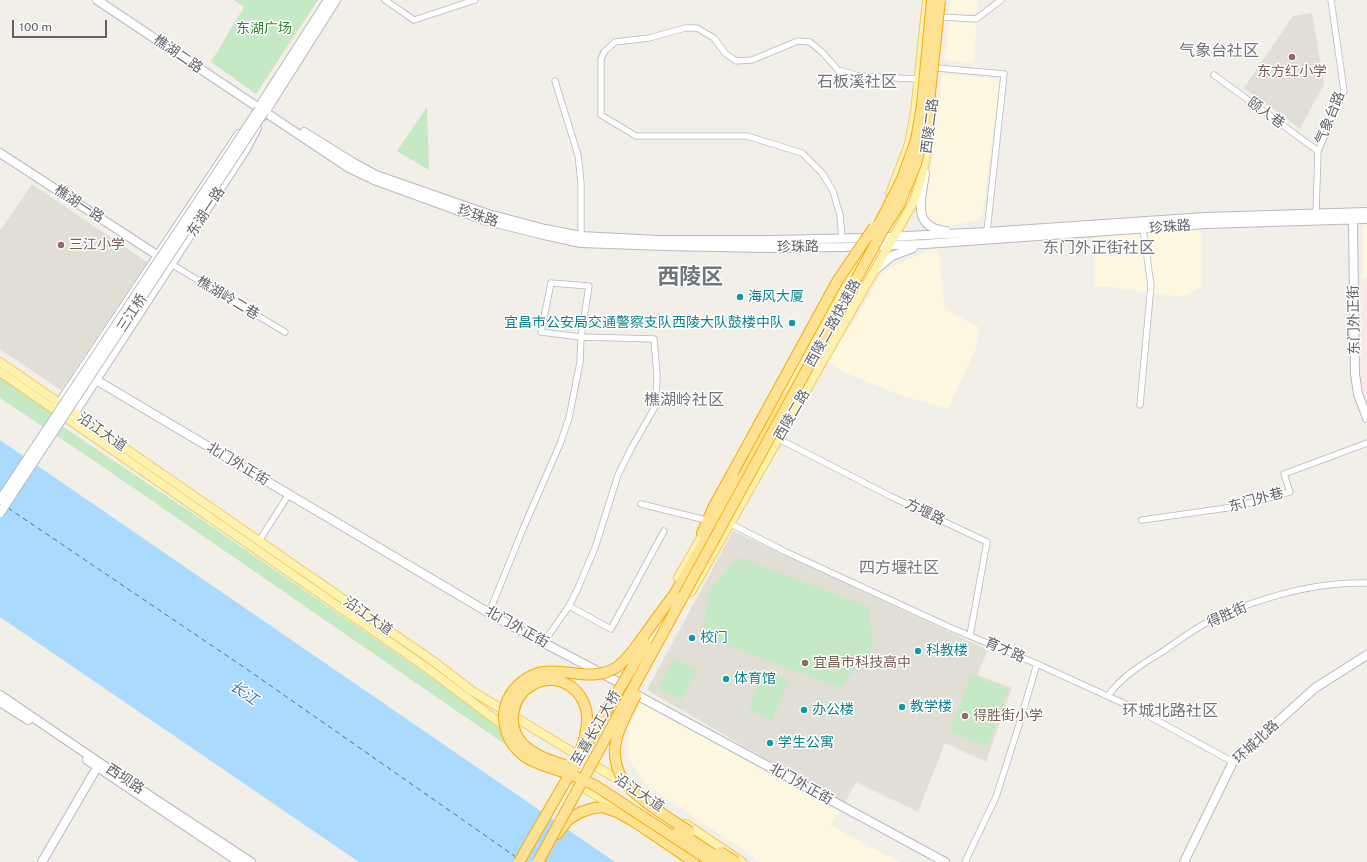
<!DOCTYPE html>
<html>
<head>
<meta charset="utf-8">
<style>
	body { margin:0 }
	#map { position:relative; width:1367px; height:862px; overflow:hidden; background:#f1efe8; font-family:"Public Sans",sans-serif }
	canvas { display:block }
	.scale { position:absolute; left:12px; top:20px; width:95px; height:18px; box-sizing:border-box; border:2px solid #5f6368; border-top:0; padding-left:5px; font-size:12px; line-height:14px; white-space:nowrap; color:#5f6368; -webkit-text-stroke:3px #fff; paint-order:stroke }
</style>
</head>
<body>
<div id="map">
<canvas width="1367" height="862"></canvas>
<div class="scale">100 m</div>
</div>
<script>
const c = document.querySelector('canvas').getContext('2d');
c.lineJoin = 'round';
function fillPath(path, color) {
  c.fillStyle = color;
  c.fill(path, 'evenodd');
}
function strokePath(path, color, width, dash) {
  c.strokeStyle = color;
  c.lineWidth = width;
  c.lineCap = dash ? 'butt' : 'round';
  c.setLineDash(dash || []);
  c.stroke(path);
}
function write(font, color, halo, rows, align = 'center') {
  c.font = font + ' "Public Sans","Noto Sans SC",sans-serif';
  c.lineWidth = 3;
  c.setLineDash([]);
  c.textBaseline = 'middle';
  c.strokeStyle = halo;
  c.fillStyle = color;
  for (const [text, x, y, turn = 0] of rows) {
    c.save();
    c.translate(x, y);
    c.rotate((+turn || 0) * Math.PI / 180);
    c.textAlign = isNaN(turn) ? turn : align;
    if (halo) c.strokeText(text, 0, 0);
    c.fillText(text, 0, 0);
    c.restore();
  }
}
fillPath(new Path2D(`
	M950 0H978L976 14H949Z
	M949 20 977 23 973 63 945 60Z
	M942 74 1000 79 982 219 941 228 924 214 928 180 934 151Z
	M1363 223H1367V278H1363Z
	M1201 227 1202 287 1181 297 1109 287H1095V235Z
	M938 247 945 309 979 327 976 348 948 409 903 396 851 375 827 362 870 296 880 275 895 265Z
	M642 700 782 782 839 810 831 826 899 862H759L745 851 646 785 628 758 629 729Z`), '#fef7e0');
fillPath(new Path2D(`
	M1312 13 1324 84 1300 129 1244 88 1293 16Z
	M32 184 147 262 61 390 0 349V231Z
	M733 531 988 650 977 675 1012 688 986 762 945 743 918 812 856 782 844 804 647 690Z`), '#e1ded6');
fillPath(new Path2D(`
	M1363 278H1367V398L1364 390 1362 364Z`), '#fce8e6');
fillPath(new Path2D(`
	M234 0H318L256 94 211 62 244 7Z
	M427 107 429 170 397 151Z
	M0 375 43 404 66 429 192 513 499 724 506 745 93 460 0 398Z
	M739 557 869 607 873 647 840 688 703 636 709 590Z
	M674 658 698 670 681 701 658 688Z
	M764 670 789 680 772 720 748 710Z
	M971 675 1009 689 987 746 950 732Z`), '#c5e8c5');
fillPath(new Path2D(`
	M0 440 615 862H359L0 617Z`), '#aadaff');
strokePath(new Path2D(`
	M8 508 248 670 516 857`), '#4174aa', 1, [5, 4]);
const street = new Path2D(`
	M385 0 414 20 475 0
	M942 17 976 19 1001 0
	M937 68 1004 74 987 232
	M1214 75 1318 151
	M555 81 578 155 581 183V236
	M1316 213 1318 151 1344 91 1331 0
	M842 239 840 215 833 191 822 173 802 153 747 136H636L601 115V59L604 52 615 42 649 38 685 28H697L714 38 725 53 736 61 752 60 798 41 810 42 823 53 838 70 859 76 918 79
	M171 264 285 332
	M551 283 589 286 581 337 541 332Z
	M1140 405 1151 285 1143 229
	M779 439 890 496 987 542 970 635
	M641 504 710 521
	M1142 520 1234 507 1290 492 1284 474 1367 443
	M731 524 786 552 949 627 1037 664 1136 709 1233 762
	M259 541 289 494
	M569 606 611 629 664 531
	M489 613 523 529 560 444 569 418 580 362 581 337 654 339 657 376 656 405 632 447 618 475 595 548 578 588 569 606 544 642
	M1108 696C1121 677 1142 664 1162 652 1177 642 1192 630 1208 622 1222 614 1238 608 1253 603 1290 590 1328 582 1367 583
	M965 862 996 797 1018 728 1037 664`);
const secondary = new Path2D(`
	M97 0 349 168 374 180 484 220 544 235 581 243 665 246 770 248 843 247 925 244 1206 224 1367 219
	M256 112 328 0
	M262 117 336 0
	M304 132 352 162 376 175 485 213 545 229 581 236 658 240H770L867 238 987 232 1205 217 1367 212
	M0 153 157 255
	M925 173C922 198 910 227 946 231
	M1353 220 1355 374 1358 394 1367 418
	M875 270 892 256 913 248
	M96 380 506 623 620 683 633 693 945 862
	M56 408 239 134
	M70 420 246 149 257 128
	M0 695 100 763 251 862
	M0 702 28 720
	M87 760 239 862
	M42 862 99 764
	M1184 862 1233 762 1315 688 1367 655`);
const primary = new Path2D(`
	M890 194 909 144 915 112 927 0
	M0 362 433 661 472 691 625 784
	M0 372 427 668 508 729
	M753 446 853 265
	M678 578 706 529
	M691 592 913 203C924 175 928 149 931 119
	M576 781 583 787 618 809
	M686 824 742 862`);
const highway = new Path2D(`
	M702 533 714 506 733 472
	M674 595 786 398
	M557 834 569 819 581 812 594 808 603 807 617 812 635 822 694 862`);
strokePath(street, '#b5b8bc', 7);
strokePath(secondary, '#b6babf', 10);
strokePath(primary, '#f2c960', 10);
strokePath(highway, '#f9ab00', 12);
strokePath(street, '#fff', 5.5);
strokePath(secondary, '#fff', 8);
strokePath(primary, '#fff2af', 8);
strokePath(highway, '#fde293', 10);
const secondaryBridge = new Path2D(`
	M0 500 259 109
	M0 513 264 112`);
const highwayBridge = new Path2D(`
	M873 236 902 179 916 140 922 105 932 0
	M733 472 838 280 874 227
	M674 595C663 609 653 623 643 637 636 647 628 659 617 667 592 683 569 668 543 672 528 675 515 685 508 699 499 719 506 743 524 756 533 763 546 766 557 770 571 774 584 780 596 786L712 862
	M636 695C628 711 616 732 615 749 614 760 618 773 624 782 636 798 672 820 690 832
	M585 747 646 644
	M565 765C551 761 534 755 524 745 506 728 511 697 532 685 559 670 588 691 587 720 587 736 580 752 574 767
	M678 832 725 862
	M720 852 736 862
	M519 862 572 770
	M538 862 883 230 899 205 916 164 922 140 927 121 940 0`);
strokePath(secondaryBridge, '#b6babf', 10, []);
strokePath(highwayBridge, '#f9ab00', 12, []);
strokePath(secondaryBridge, '#fff', 8);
strokePath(highwayBridge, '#fde293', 10);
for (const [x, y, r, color] of [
	[1292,57,4,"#8d6e63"],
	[61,245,4,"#8d6e63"],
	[740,297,4,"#0f9aa8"],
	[792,323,4,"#0f9aa8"],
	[692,638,4,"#0f9aa8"],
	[918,651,4,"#0f9aa8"],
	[805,663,4,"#8d6e63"],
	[726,679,4,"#0f9aa8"],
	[902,707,4,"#0f9aa8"],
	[804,710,4,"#0f9aa8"],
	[965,716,4,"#8d6e63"],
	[770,743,4,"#0f9aa8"]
]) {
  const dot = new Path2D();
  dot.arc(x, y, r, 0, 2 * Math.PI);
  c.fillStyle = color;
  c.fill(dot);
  strokePath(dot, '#fff', 1.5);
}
write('14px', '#348238', '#fff', [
	["东湖广场",264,29]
]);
write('14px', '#5f6368', '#fff', [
	["樵湖二路",178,54,34],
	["颐人巷",1266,113,36],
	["气象台路",1330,118,-68],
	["西陵二路",930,126,-83],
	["樵湖一路",79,204,33],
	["东湖一路",206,212,-57],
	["珍珠路",478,216,18],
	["珍珠路",1170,227,-5],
	["珍珠路",798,247,-1],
	["樵湖岭二巷",228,298,31],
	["三江桥",132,313,-57],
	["东门外正街",1354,320,-91],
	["西陵二路快速路",833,323,-61],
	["西陵二路",792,415,-60],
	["沿江大道",102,432,35],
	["北门外正街",238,464,31],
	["东门外巷",1256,500,-15],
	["方堰路",925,512,26],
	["得胜街",1227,615,-24],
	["沿江大道",368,616,35],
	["北门外正街",517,627,29],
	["育才路",1005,650,23],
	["至喜长江大桥",596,728,-60],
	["环城北路",1256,742,-43],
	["西坝路",125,779,33],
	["北门外正街",801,784,29],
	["沿江大道",639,793,33]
]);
write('14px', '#785e54', '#fff', [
	["东方红小学",1292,72,"center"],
	["三江小学",69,245],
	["宜昌市科技高中",813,663],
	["得胜街小学",973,716]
], 'left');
write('14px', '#0d838f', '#fff', [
	["海风大厦",748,297],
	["宜昌市公安局交通警察支队西陵大队鼓楼中队",784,323,"right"],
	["校门",700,638],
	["科教楼",926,651],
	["体育馆",734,679],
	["教学楼",910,707],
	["办公楼",812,710],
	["学生公寓",778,743]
], 'left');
write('italic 15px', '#4174aa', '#fff', [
	["长江",244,693,35]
]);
write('16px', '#70757a', '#fff', [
	["气象台社区",1219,51],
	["石板溪社区",857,82],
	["东门外正街社区",1099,248],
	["樵湖岭社区",684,400],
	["四方堰社区",899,568],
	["环城北路社区",1170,711]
]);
write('bold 22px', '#70757a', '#fff', [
	["西陵区",690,277]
]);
</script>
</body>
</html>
